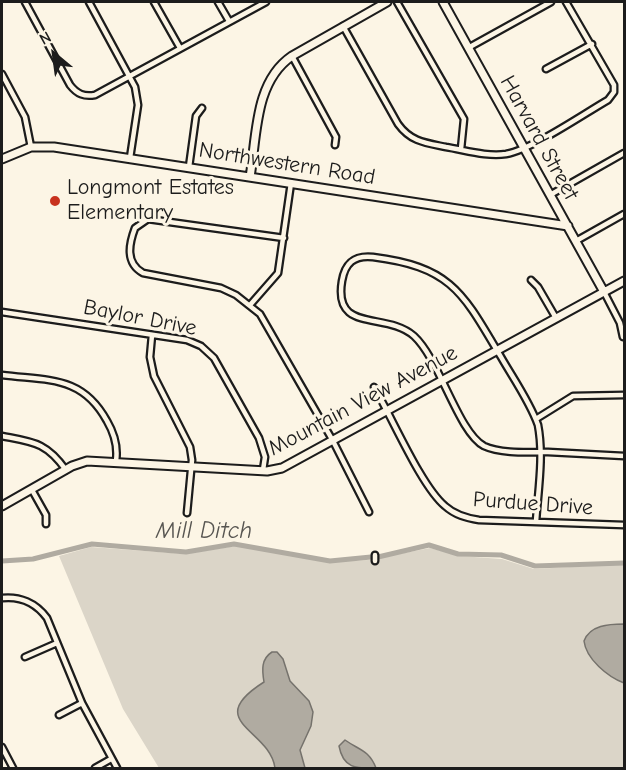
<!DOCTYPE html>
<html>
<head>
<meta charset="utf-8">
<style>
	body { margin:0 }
	#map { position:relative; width:626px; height:770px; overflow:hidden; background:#fcf5e5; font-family:"Comic Neue",sans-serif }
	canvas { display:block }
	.frame { position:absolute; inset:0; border:3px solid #1c1c1c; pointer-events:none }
	.north { position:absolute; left:24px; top:24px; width:60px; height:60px; -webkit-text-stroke:4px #fcf5e5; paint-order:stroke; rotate:331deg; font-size:16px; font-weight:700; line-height:24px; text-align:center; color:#1c1c1c }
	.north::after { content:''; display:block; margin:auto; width:21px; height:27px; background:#1c1c1c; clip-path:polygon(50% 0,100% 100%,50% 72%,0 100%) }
</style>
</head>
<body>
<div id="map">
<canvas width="626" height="770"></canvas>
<div class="frame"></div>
<div class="north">N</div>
</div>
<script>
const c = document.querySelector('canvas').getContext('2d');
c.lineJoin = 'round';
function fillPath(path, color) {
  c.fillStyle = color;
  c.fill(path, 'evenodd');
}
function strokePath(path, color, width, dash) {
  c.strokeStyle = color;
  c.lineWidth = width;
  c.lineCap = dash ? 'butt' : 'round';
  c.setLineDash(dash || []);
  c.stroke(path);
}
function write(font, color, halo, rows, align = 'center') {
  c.font = font + ' "Comic Neue",sans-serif';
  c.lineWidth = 6;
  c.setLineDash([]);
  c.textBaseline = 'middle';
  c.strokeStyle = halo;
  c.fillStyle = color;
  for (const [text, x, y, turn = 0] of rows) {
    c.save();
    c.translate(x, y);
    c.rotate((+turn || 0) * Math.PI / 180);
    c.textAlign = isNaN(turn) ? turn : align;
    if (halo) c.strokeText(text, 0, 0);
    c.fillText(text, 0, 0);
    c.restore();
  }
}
fillPath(new Path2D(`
	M235 546 328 562 368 560 430 548 460 556 502 559 534 569 624 564V768H159L123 709 59 556 91 547 185 554Z`), '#dbd5c8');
const water = new Path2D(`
	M624 624V683C608 677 586 659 584 641 590 625 609 624 624 624Z
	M272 652H277L283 659 290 681 309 701 313 712 311 726 300 750 305 768H275C270 729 201 722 264 682 262 670 261 659 272 652Z
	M345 740C359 750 369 750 376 768 356 769 343 768 339 746Z`);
fillPath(water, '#b0aba1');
strokePath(water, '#75726c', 1.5);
strokePath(new Path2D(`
	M378 557 429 545 458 554 501 555 535 566 624 563
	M2 561 33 559 92 544 186 552 234 544 330 561 371 557`), '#b0aba1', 5);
const street = new Path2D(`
	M25 2 70 85C77 94 84 97 95 95L266 2
	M89 2 135 87 138 105 130 158
	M154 2 180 48
	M218 2 229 21
	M397 2 464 119 461 149
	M343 26 398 124C411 142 426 143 446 147 465 150 487 157 506 154 533 149 582 115 608 100L614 92V85L566 2
	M468 48 551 2
	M292 56 336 137 335 145
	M546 69 592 44
	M2 74 25 117 31 147
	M189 167 196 116 202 108
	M550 195 624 153
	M284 238 148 219 135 228C129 244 125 263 143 273L221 288 236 295 260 314 333 441 369 512
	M576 241 624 214
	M531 280 538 287 556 318
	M604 292 620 323 623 337
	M250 305 278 273 291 183
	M2 312 187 340 201 346 214 358 259 438 265 457 263 470
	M152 335 150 357 154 376 190 447 192 460 187 513
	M2 375C48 381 82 375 107 421 114 433 118 447 116 461
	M374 387C392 417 421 486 445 506 455 515 466 518 479 520L624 525
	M536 419 573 396 624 395
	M2 436C33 442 46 442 66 470
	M32 490 46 515V524
	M536 522C538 491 544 456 538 425 530 402 513 378 501 357 463 293 452 267 373 257 354 255 345 263 342 281 333 334 386 311 414 336 440 360 458 432 484 446 501 454 530 452 548 452L624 456
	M375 555V561
	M2 598C20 596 36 603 47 618L82 703 117 768
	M25 657 57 643
	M59 715 82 703
	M2 747 13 768
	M95 768 111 759`);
const secondary = new Path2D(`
	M443 2 604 292
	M2 159 31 147H54L568 226
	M250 177C257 136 254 82 292 56L387 2
	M2 506 72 466 87 461 267 471 282 468 624 281`);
strokePath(street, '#1c1c1c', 9);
strokePath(secondary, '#1c1c1c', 11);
strokePath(street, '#fcf5e5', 4.5);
strokePath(secondary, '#fcf5e5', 7);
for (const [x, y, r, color] of [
	[55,201,6,"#c8321e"]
]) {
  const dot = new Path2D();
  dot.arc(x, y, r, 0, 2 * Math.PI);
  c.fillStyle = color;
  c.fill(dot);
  strokePath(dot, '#fcf5e5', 2);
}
write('22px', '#1c1c1c', '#fcf5e5', [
	["Harvard Street",539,138,61],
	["Northwestern Road",287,164,9],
	["Baylor Drive",140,318,11],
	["Mountain View Avenue",363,401,-28],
	["Purdue Drive",533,504,4]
]);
write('22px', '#1c1c1c', '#fcf5e5', [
	["Longmont Estates",67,188],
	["Elementary",67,213]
], 'left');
write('italic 24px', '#575551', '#fcf5e5', [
	["Mill Ditch",204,531]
]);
</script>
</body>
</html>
